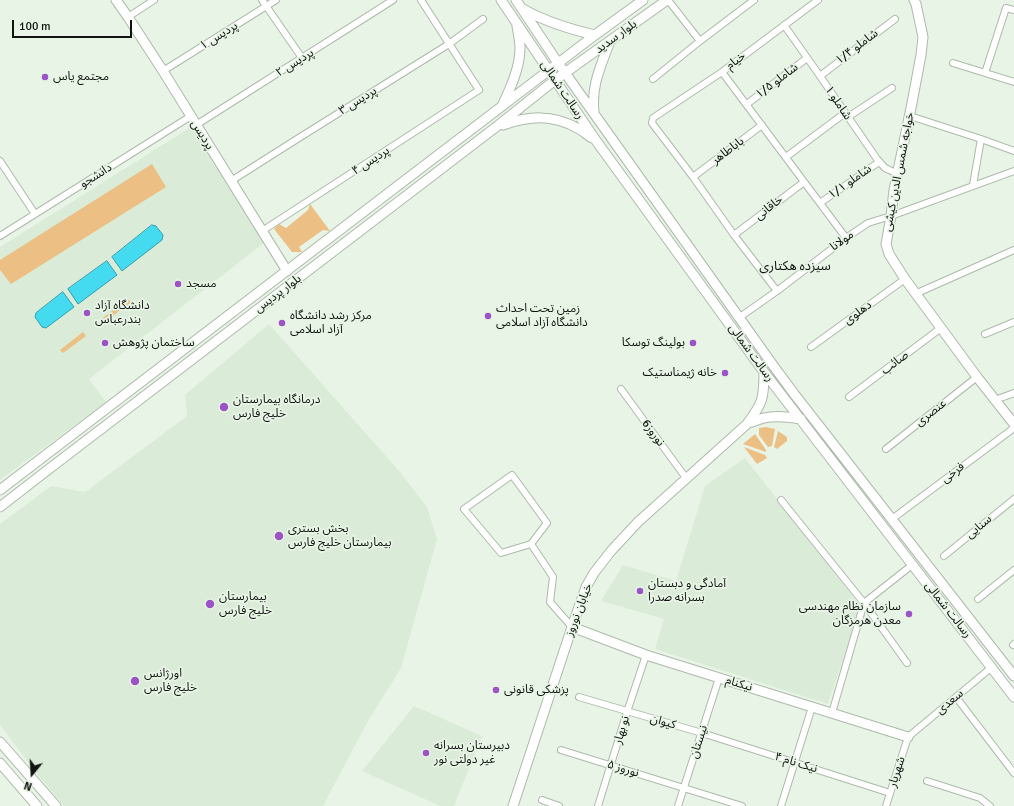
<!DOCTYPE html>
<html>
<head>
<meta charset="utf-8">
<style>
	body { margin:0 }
	#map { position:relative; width:1014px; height:806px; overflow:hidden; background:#e8f5e6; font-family:Signika,sans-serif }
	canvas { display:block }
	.north { position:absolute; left:12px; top:754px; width:40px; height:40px; -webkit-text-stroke:3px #e8f5e6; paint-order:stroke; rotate:198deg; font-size:11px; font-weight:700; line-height:16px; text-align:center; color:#101510 }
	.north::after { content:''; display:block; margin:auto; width:14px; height:18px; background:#101510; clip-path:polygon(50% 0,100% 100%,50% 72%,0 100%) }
	.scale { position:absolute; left:12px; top:20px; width:120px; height:18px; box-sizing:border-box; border:2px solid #101510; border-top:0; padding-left:5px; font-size:12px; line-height:14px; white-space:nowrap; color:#101510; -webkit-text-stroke:3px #e8f5e6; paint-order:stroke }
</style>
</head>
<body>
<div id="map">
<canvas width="1014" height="806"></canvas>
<div class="north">N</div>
<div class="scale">100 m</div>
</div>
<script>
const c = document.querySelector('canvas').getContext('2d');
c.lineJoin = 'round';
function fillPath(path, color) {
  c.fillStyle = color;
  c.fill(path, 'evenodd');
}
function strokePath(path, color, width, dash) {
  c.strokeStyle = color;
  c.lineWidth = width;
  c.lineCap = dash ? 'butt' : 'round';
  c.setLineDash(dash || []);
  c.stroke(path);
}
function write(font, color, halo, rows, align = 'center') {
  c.font = font + ' Signika,"Noto Sans Arabic",sans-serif';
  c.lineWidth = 3.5;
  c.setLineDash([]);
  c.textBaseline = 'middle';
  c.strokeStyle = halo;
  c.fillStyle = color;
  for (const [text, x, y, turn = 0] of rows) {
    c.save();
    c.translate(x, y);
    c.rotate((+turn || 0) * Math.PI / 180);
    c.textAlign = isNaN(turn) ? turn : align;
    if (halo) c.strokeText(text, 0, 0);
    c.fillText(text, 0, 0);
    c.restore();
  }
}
fillPath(new Path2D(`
	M191 127 264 243 89 379 106 402 0 480V247Z
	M269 324 400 472 427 507 437 539 401 668 368 721 323 806H64L37 774 0 725V524L51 486 85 492 187 416 185 395Z
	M745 458 861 607 828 704 655 649 664 619 601 601 623 565 676 581 705 486Z
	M414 706 482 736 454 806H440L362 771Z`), '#daecd7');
fillPath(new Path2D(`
	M152 164 166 187 11 284 0 270V260Z
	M310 204 330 231 323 230 299 247 302 252H292L274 229 279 224 286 228 308 210Z
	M128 300 131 301 129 305H127L102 324 100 320 124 302Z
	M83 332 86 336 63 353 60 350Z
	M766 427 775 429 772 446 768 447 759 435V428Z
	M778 431 787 437V441L777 449 774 447Z
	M755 434 766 450V452L743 444Z
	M744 447 765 455 767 458 757 464Z`), '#ecbf85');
const water = new Path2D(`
	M152 225 156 226 163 235 162 240 122 271 112 257Z
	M107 261 117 275 78 304 68 289Z
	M63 292 74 307 46 328 42 327 35 317 36 313Z`);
fillPath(water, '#44daf0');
strokePath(water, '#349fad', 1);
const street = new Path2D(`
	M262 0 302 58
	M668 0 700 41
	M128 17 154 0
	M784 25 820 76 877 159 885 168 898 174
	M953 63 1014 82
	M163 71 276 0
	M722 72 846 238
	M985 73 1006 8 1014 10
	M820 76 895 19
	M653 79 700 41 754 0
	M747 104 807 58
	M910 116 981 139 1014 151
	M848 117 892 88
	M196 125 393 0
	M786 157 845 113
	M0 161 35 214
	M693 177 762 125
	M231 181 294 141 449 44 483 19
	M973 185 981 139
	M820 203 879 162
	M262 231 479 90 421 0
	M734 235 804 182
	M0 236 191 116
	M777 291 734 235 693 177 652 123 653 118 722 72 818 0
	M915 294 1014 250
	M740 317 777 291 846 238 868 223 891 216 1014 171
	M985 334 1014 322
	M811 347 905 279
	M621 389 686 478
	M849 397 941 328
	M995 400 1014 393
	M886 449 977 377
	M512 475 547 523 531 544 501 553 464 509Z
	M781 500 864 603 907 663
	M892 519 1014 428
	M531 544 553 577 550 602 572 627
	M944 556 1014 499
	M978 599 1014 570
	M1013 645 1014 644
	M579 697 702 733 890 793
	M956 697 1014 773
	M832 713 864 603 912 565
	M561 750 742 806
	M927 781 980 798 990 806
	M542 800 559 806
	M598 806 627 712 646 655
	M678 806 719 678
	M781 806 812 707
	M886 806 908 737 992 667`);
const secondary = new Path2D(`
	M116 0 128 17 163 71 287 271
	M501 0 597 142 764 372 1014 697
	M516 0 558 63 775 368 795 395 1014 676
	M914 0 916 4 923 37 921 55 912 103 894 190 891 216 886 244 889 254 905 279 977 377 1014 424
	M523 9C546 22 569 29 595 35
	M503 104C511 87 520 67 520 48 520 41 518 33 517 26
	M594 112C591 85 601 66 610 41
	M503 125C529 116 552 114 577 128 582 130 587 135 592 138
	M748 423C753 422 759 419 764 418 776 415 789 417 801 419
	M0 490 595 35 643 0
	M0 507 45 472 496 127 555 80 667 0
	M572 627 646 655 908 737
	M0 742 56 806
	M0 763 37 806
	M513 806 572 627 586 587 594 573 611 551 638 522 747 424C763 403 764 398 764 372`);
strokePath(street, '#adbaab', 8);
strokePath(secondary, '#adbaab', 11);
strokePath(street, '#fff', 6);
strokePath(secondary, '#fff', 9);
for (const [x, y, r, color] of [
	[45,77,4,"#9b53c6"],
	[178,284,4,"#9b53c6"],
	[87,313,4,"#9b53c6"],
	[488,316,4,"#9b53c6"],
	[282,323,4,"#9b53c6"],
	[105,343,4,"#9b53c6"],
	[693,343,4,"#9b53c6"],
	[725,373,4,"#9b53c6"],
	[224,407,5,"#9b53c6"],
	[279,536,5,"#9b53c6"],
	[640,591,4,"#9b53c6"],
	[210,604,5,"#9b53c6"],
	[909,614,4,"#9b53c6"],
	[135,681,5,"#9b53c6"],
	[496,690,4,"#9b53c6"],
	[426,753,4,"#9b53c6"]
]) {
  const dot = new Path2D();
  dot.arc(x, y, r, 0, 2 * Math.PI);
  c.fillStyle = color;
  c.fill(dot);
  strokePath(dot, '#e8f5e6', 1.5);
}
write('12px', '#101510', '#e8f5e6', [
	["پردیس ۱",219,36,-32],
	["بلوار سدید",616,37,-36],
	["شاملو ۱/۴",857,47,-37],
	["خیام",736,61,-37],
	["پردیس ۲",295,63,-32],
	["شاملو ۱/۵",777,81,-37],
	["رسالت شمالی",562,90,56],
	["پردیس ۳",358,101,-32],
	["شاملو ۱",838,103,56],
	["پردیس",202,135,58],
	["باباطاهر",728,151,-37],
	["پردیس ۴",371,161,-33],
	["خواجه شمس الدين كيشی",899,172,-79],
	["دانشجو",96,176,-32],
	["شاملو ۱/۱",850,182,-35],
	["خاقانی",769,208,-38],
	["مولانا",842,241,-36],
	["بلوار پردیس",278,294,-37],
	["دهلوی",858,313,-36],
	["رسالت شمالی",751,353,54],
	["صائب",895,363,-37],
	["عنصری",931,413,-38],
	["نوروز6",653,433,54],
	["فرخی",953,473,-37],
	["سنایی",979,527,-39],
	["خیابان نوروز",579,610,-69],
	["رسالت شمالی",948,610,52],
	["نیکنام",739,684,17],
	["سعدی",950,702,-40],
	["کیوان",663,722,16],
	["نو بهار",622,730,-73],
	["نیستان",699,742,-72],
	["نیک نام ۴",796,763,17],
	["نوروز ۵",623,769,17],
	["شهریار",897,772,-72]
]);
write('12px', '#101510', '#e8f5e6', [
	["مجتمع یاس",53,77],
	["مسجد",186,284],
	["دانشگاه آزاد",95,306],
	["بندرعباس",95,320],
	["زمین تحت احداث",496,309],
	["دانشگاه آزاد اسلامی",496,323],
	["مرکز رشد دانشگاه",290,316],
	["آزاد اسلامی",290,330],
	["ساختمان پژوهش",113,343],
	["بولینگ توسکا",685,343,"right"],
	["خانه ژیمناستیک",717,373,"right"],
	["درمانگاه بیمارستان",233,400],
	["خلیج فارس",233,414],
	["بخش بستری",288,529],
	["بیمارستان خلیج فارس",288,543],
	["آمادگی و دبستان",648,584],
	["بسرانه صدرا",648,598],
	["بیمارستان",219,597],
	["خلیج فارس",219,611],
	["سازمان نظام مهندسی",901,607,"right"],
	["معدن هرمزگان",901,621,"right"],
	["اورژانس",144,674],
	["خلیج فارس",144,688],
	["پزشکی قانونی",504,690],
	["دبیرستان بسرانه",434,746],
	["غیر دولتی نور",434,760]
], 'left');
write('13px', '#101510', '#e8f5e6', [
	["سیزده هکتاری",795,267]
]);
</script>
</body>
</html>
